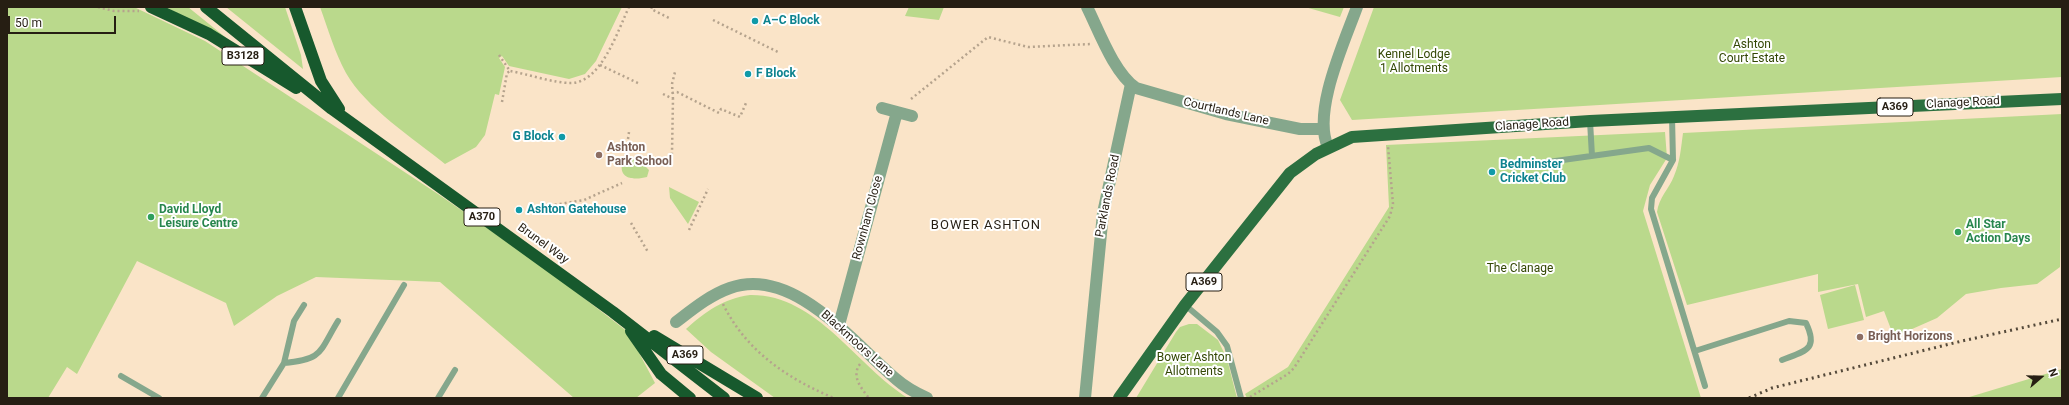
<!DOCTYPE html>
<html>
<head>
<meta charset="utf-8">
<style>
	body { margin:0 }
	#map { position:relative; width:2069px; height:405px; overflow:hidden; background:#fae4c8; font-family:Roboto,sans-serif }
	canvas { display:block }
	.frame { position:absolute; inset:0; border:8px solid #261e13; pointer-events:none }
	.north { position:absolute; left:2021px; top:357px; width:40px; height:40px; -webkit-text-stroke:3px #fff; paint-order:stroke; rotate:70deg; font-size:11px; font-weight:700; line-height:16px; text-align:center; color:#261e13 }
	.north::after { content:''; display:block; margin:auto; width:14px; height:18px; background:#261e13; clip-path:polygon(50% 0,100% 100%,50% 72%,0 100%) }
	.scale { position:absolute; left:8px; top:16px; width:108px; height:18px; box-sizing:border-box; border:2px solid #261e13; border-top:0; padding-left:5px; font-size:12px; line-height:14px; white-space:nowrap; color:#261e13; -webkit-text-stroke:3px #fff; paint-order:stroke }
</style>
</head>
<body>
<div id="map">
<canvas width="2069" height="405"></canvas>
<div class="frame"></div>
<div class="north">N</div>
<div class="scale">50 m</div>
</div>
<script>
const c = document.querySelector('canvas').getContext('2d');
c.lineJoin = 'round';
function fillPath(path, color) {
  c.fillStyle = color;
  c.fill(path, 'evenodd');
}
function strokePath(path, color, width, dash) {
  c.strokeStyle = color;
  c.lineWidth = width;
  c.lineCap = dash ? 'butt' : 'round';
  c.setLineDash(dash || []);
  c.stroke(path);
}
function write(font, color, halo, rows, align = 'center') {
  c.font = font + ' Roboto,sans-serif';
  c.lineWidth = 4;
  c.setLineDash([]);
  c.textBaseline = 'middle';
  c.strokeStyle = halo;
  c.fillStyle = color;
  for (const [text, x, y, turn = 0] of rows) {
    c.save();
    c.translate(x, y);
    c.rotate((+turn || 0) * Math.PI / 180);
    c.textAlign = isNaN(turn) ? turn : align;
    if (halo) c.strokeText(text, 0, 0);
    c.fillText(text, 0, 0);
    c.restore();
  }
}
fillPath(new Path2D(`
	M7 7H134L205 41 438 194 546 269 628 332 655 383 636 398H574L440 282 316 277 277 296 234 326 226 303 137 261 77 374 67 367 48 398H7V34H11L7 33Z
	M166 7H188L240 49Z
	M226 7H285L301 55 303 69Z
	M320 7H622L596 61 585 74 569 79 509 66 502 56 499 58 505 67 499 95 495 94 485 135 476 147 445 164C413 138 366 108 346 73 335 53 328 29 320 7Z
	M909 7H944L939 20 905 16Z
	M1305 7H1344L1340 17Z
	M1374 7H2062V77L1352 120 1340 100Z
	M2062 114 2060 267 2037 284 2001 288 1966 294 1937 318 1894 337 1884 311 1866 317 1858 284 1818 292V274L1687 305 1657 212C1659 197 1669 189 1674 176 1680 162 1681 148 1683 133Z
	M1665 132 1667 158 1650 185 1643 211 1701 398H1247L1245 394 1288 367 1389 207 1386 145Z
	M630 159 639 160 649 170 647 177C636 180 619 180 622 164Z
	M669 187 699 202 688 224 670 198Z
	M1855 285 1864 320 1828 329 1820 295Z
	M750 295C817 294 856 366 908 398H775L711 352 686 329C706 311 723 299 750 295Z
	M1189 324H1197L1218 340 1227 359 1237 398H1136L1176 332 1180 327Z
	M2062 369V398H1966Z`), '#bad98c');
strokePath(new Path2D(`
	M98 7 114 11H139
	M652 7 651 9 671 19
	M713 20 780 53
	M499 55 510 71C527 74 554 83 570 83 601 84 618 30 629 7
	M600 65 640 84
	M672 93 677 92 719 113 721 109 740 117 746 103
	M663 94 673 99 672 153 668 162
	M673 99 672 84 675 72
	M911 99 988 37 1028 47 1091 44
	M502 102 507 73 510 71
	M628 139 629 132
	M535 208 584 200 622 183
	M631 223 648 252
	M689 230 708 189
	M723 304C746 351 788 379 834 398
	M860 364C851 376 861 388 869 398
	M1250 397 1288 374 1294 368 1390 216 1393 204 1388 146`), '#b5a38d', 2.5, [2, 3]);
strokePath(new Path2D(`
	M1672 117 1673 160 1652 198 1651 209 1705 386
	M1590 121 1592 156
	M1541 163 1649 148 1673 160
	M1185 305 1217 332 1227 346 1241 398
	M1695 351 1789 321 1806 323C1819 350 1805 351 1782 360
	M284 363C323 360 319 352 338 321
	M121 376 159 398
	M262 398 284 363 294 321 304 305
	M338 398 404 285
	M438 398 455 370`), '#85a78c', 6);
strokePath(new Path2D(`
	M1087 7C1099 31 1114 73 1136 88L1226 114 1300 129H1322
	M882 108 912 116
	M1328 147C1312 112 1344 43 1357 7
	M676 322C693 309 710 295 730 288 793 265 854 344 896 379 905 387 916 393 927 398
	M839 325 897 112
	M1085 398 1103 213 1131 84`), '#85a78c', 12);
strokePath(new Path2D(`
	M1119 398 1185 305 1290 173 1316 154 1352 137 1590 121 2062 99`), '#2c7040', 12);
strokePath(new Path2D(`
	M151 7 209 34 296 88
	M206 7 332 109 613 312 724 398
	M295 7 321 81 339 109
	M631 331 661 374 690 398
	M654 336 757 398`), '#17592d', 12);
strokePath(new Path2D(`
	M1749 398 1772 388 1962 341 2062 319`), '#54493a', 3, [2, 4]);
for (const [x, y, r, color] of [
	[755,21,4,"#0f9aa8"],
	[748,74,4,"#0f9aa8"],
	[562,137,4,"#0f9aa8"],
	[599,155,4,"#8d6e63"],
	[1492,172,4,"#0f9aa8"],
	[519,210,4,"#0f9aa8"],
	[151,217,4,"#2e9e5b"],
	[1958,232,4,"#2e9e5b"],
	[1860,337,4,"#8d6e63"]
]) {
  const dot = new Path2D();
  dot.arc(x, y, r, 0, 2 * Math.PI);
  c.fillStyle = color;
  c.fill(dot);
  strokePath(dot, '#fff', 1.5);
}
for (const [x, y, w] of [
	[243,56,42],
	[1895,107,36],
	[482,217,36],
	[1204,282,36],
	[685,355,36]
]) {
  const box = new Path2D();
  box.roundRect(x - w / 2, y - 9, w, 18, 3);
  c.fillStyle = '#fff';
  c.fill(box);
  strokePath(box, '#261e13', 1);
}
write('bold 11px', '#261e13', null, [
	["B3128",243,56],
	["A369",1895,107],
	["A370",482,217],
	["A369",1204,282],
	["A369",685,355]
]);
write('bold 12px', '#0d838f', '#fff', [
	["A–C Block",763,21],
	["F Block",756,74],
	["G Block",554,137,"right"],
	["Bedminster",1500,165],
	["Cricket Club",1500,179],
	["Ashton Gatehouse",527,210]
], 'left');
write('12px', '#334704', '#fff', [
	["Ashton",1752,45],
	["Court Estate",1752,59],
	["Kennel Lodge",1414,55],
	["1 Allotments",1414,69],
	["The Clanage",1520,269],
	["Bower Ashton",1194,358],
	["Allotments",1194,372]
]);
write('12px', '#261e13', '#fff', [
	["Clanage Road",1963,103,-3],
	["Courtlands Lane",1226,112,13],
	["Clanage Road",1532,125,-4],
	["Parklands Road",1108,196,-79],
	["Rownham Close",868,218,-75],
	["Brunel Way",543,244,36],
	["Blackmoors Lane",857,344,42]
]);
write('bold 12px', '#785e54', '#fff', [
	["Ashton",607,148],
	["Park School",607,162],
	["Bright Horizons",1868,337]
], 'left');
write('bold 12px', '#27864d', '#fff', [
	["David Lloyd",159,210],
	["Leisure Centre",159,224],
	["All Star",1966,225],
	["Action Days",1966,239]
], 'left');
c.letterSpacing = '1px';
write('13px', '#261e13', '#fff', [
	["BOWER ASHTON",986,226]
]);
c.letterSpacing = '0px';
</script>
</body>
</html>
